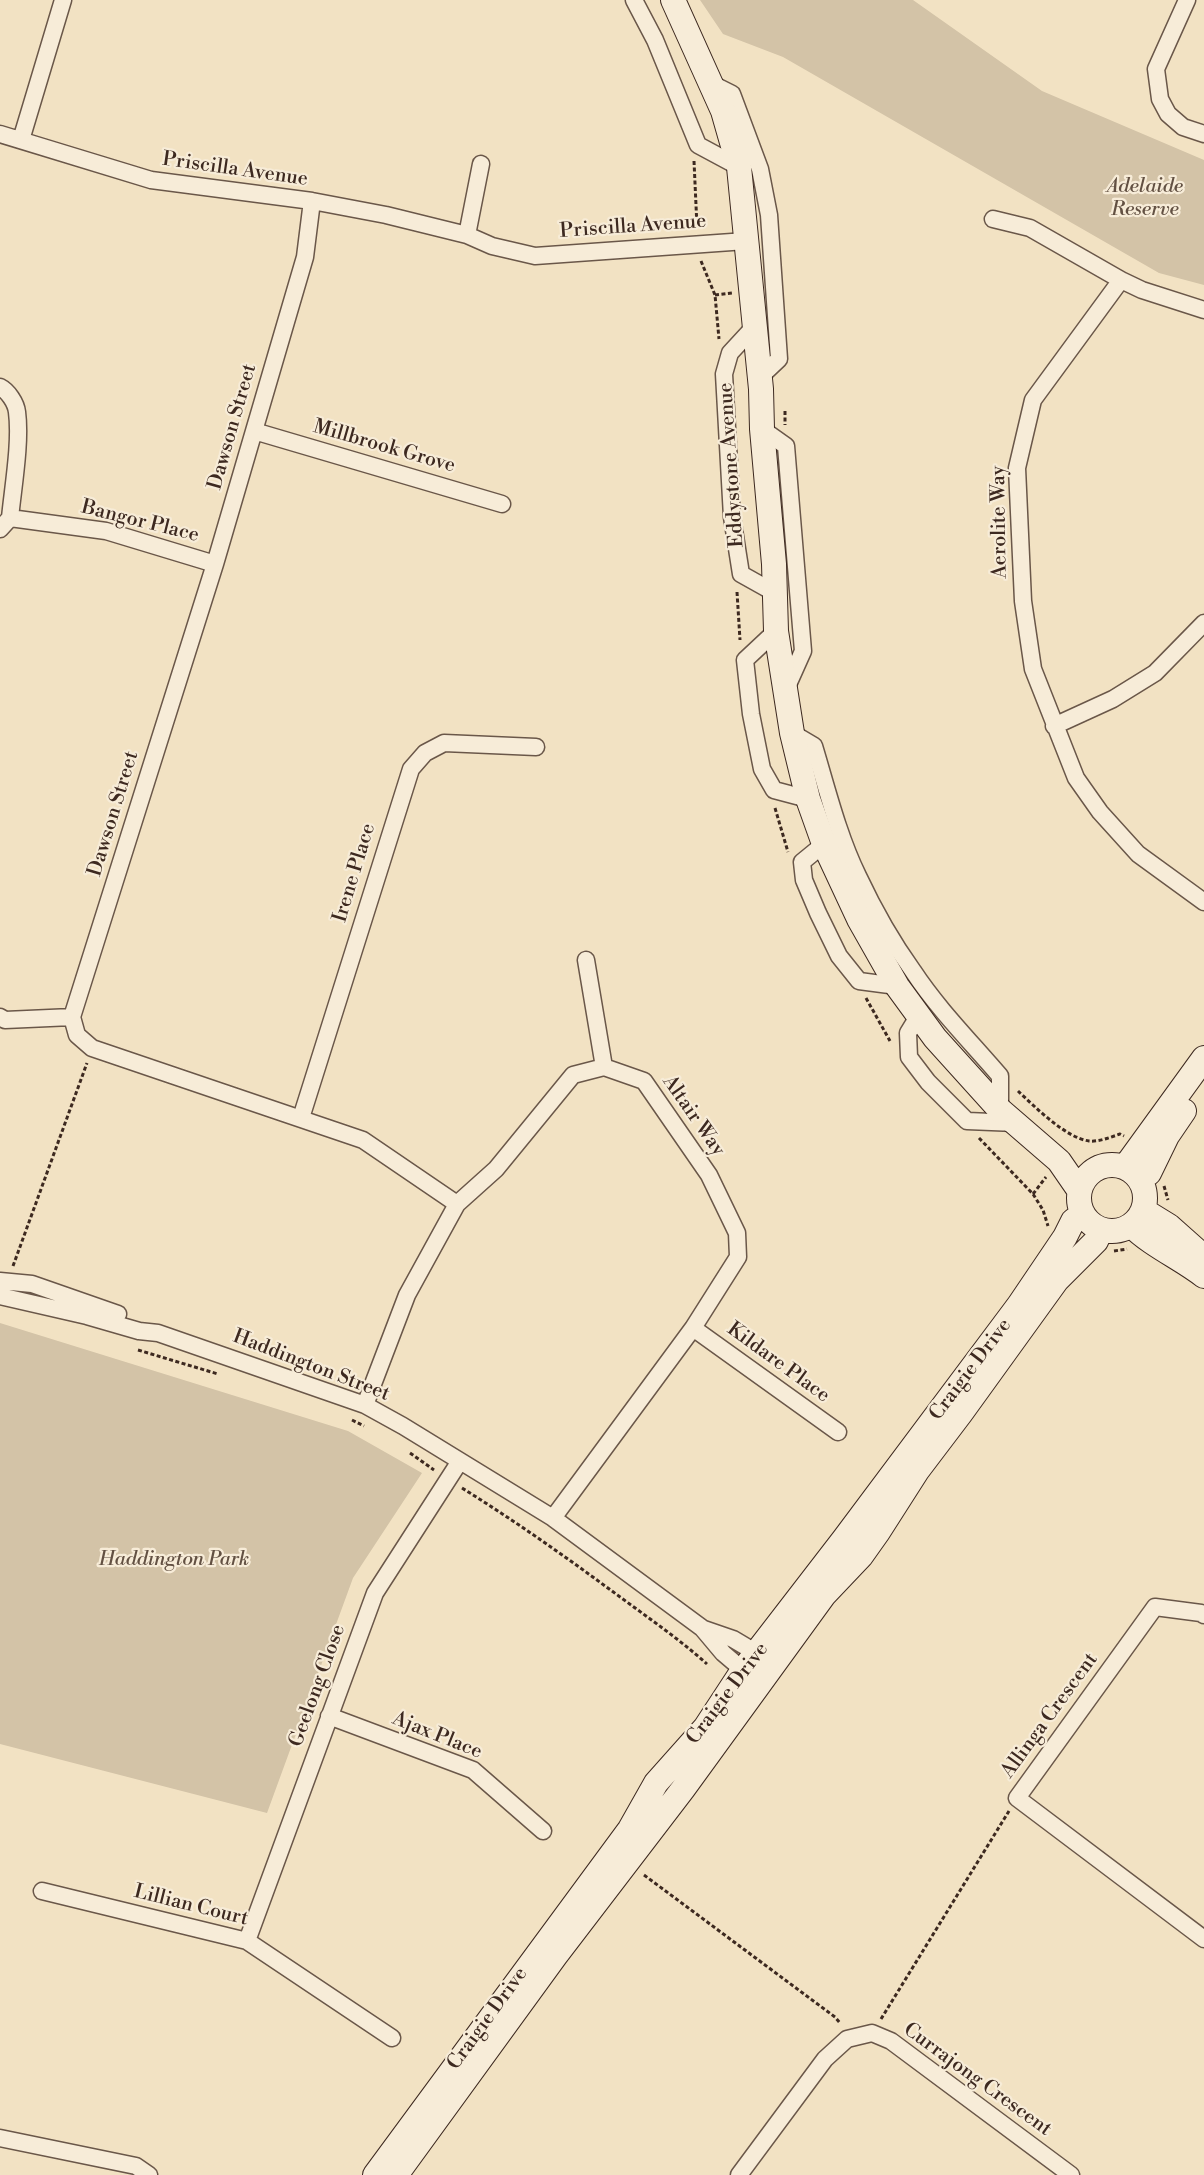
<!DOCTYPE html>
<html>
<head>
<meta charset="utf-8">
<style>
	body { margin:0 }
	canvas { display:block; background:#f2e2c3 }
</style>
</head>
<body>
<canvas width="1204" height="2175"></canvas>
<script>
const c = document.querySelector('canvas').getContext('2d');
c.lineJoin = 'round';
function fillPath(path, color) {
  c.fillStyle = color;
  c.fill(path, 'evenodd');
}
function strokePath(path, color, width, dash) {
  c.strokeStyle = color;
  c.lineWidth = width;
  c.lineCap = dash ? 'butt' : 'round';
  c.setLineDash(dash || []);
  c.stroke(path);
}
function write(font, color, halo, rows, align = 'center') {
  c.font = font + ' "Libre Bodoni",serif';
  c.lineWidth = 4.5;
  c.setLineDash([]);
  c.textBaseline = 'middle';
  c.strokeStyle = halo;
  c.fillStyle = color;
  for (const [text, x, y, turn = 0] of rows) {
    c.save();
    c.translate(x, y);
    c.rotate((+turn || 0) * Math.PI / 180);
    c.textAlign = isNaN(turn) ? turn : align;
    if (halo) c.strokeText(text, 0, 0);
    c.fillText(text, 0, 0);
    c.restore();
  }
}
fillPath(new Path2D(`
	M700 0H913L1042 91 1204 160V285L1159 273 783 57 723 34Z
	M0 1323 348 1431 422 1473 353 1578 267 1813 0 1744Z`), '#d3c3a7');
const minor = new Path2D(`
	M634 0 655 40 698 145 739 167
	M1187 0 1156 69 1160 99 1168 114 1183 127 1204 134
	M710 83 732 94 760 169 769 215 779 359 760 377
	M0 134 151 180 312 201 386 215 467 235 492 246 535 256 746 241
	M21 140 63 0
	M312 201 305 257 215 564 72 1017 77 1035 92 1048 363 1140 457 1204
	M993 219 1030 228 1121 280
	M467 235 481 164
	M1204 310 1142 290 1121 280 1033 400 1017 468 1023 601 1033 669 1076 778 1100 812 1138 854 1204 902
	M754 327 730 353 724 374 732 517 741 574 775 593
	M0 387C8 391 16 403 17 412 21 442 13 487 10 518
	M762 429 786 446 803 651 786 689
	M254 431 502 504
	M0 529 10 518 106 531 215 564
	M776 631 745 660 751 714 762 769 774 790 808 799
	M1054 726 1113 699 1155 673 1204 623
	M792 733 814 746C827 789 838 835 858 876 873 908 892 942 913 971 938 1009 971 1042 1000 1076V1110
	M824 844 802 862 804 880 818 913 839 956 859 981 897 986
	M586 960 604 1067
	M919 1015 908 1033 909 1057 928 1082 967 1121 1016 1123
	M0 1017 5 1020 72 1017
	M301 1118 411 769 425 753 444 743 536 747
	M0 1281 32 1284 118 1314
	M0 1296 87 1316 139 1331 158 1333 365 1405 403 1426 553 1518 702 1628 723 1653 750 1676
	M693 1328 838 1432
	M365 1405 407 1295 457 1204 496 1169 573 1075 604 1067 644 1081 709 1175 737 1233 738 1257 693 1328 553 1518
	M1204 1615 1201 1613 1155 1607 1017 1798 1204 1939
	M704 1629 733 1639 765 1658
	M329 1716 473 1770 543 1831
	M42 1891 247 1941 392 2038
	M247 1941 375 1593 460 1461
	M0 2138 136 2166 149 2175
	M739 2175 825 2059 847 2039 872 2033 891 2041 1071 2175`);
const secondary = new Path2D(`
	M673 0 723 111 739 167 761 389 762 429 774 564 776 631 792 733 808 799 824 844 859 919 897 986 935 1038 1000 1110 1059 1161 1079 1190
	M1079 1198a33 33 0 1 1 66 0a33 33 0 1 1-66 0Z
	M1125 1167 1204 1058
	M1140 1180 1149 1173 1167 1136 1184 1111
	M1143 1210 1169 1226 1204 1257
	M1131 1225C1152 1246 1181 1258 1204 1276
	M375 2175 630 1829 656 1783 705 1728 743 1670 844 1539 1019 1305 1065 1237 1073 1221 1082 1214
	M396 2175 556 1955 683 1789 824 1595 861 1556 878 1532 917 1471 961 1413 1057 1280 1096 1241 1101 1230`);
strokePath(minor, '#6a5749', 19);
strokePath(secondary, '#3d2920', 26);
strokePath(new Path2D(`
	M694 161 697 227
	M701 261 715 295 719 339
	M715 295 732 293
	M785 411V425
	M737 592 740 640
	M775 808 788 852
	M866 998 890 1041
	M1018 1091C1035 1107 1066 1138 1089 1141 1099 1142 1111 1137 1120 1134L1124 1136
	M979 1138 1033 1194 1043 1210 1048 1226
	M1164 1186 1168 1200
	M1033 1194 1046 1177
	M1114 1251 1127 1249
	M13 1266 87 1063
	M138 1350 218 1374
	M352 1420 364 1426
	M410 1453 434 1470
	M462 1488C515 1521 566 1557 616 1594 647 1617 678 1638 707 1664
	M644 1875 835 2017 840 2023
	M881 2019 1009 1811`), '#3d2920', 3, [4, 2.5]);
strokePath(minor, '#f7ecd8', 16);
strokePath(secondary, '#f7ecd8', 24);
write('20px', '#3d2920', '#f7ecd8', [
	["Priscilla Avenue",235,170,8],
	["Priscilla Avenue",633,227,-4],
	["Dawson Street",233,427,-74],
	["Millbrook Grove",384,447,16],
	["Eddystone Avenue",732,465,-94],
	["Bangor Place",140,522,14],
	["Aerolite Way",1000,522,-91],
	["Dawson Street",114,814,-73],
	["Irene Place",355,873,-73],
	["Altair Way",693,1116,55],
	["Kildare Place",778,1363,36],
	["Haddington Street",311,1366,21],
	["Craigie Drive",971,1370,-53],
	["Geelong Close",318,1686,-70],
	["Craigie Drive",728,1694,-53],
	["Allinga Crescent",1050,1716,-54],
	["Ajax Place",437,1736,22],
	["Lillian Court",191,1906,14],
	["Craigie Drive",488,2019,-54],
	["Currajong Crescent",977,2080,36]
]);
write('italic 20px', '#625042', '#f7ecd8', [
	["Adelaide",1145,187],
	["Reserve",1145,210],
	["Haddington Park",174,1560]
]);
</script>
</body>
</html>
